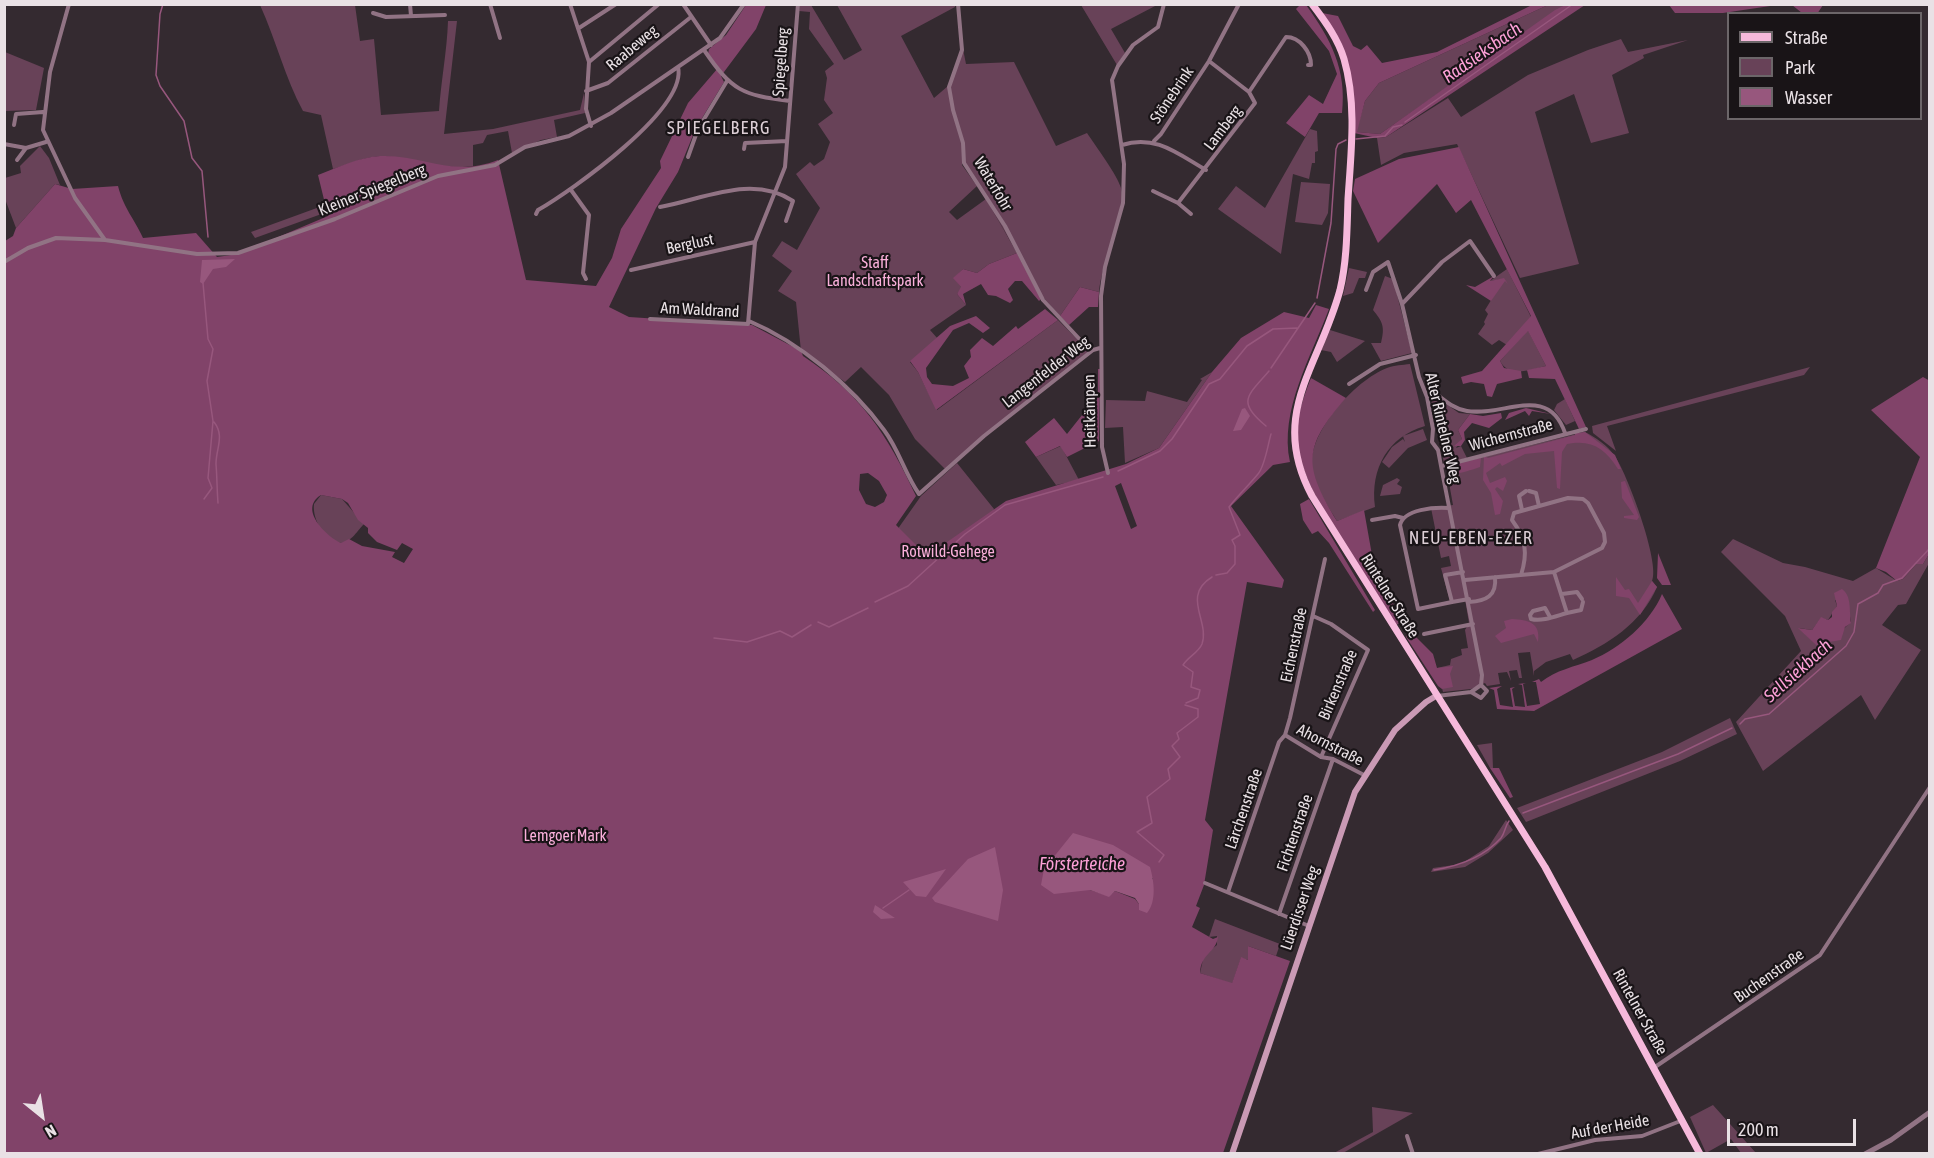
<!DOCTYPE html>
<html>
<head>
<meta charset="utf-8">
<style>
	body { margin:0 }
	#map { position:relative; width:1934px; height:1158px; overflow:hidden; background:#342a30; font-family:"Asap Condensed",sans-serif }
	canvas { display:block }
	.frame { position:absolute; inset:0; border:6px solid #e9e1e5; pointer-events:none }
	.legend { position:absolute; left:1727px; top:12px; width:195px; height:108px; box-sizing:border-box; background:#191417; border:2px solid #6c6669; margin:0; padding:8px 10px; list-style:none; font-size:18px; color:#e9e1e5 }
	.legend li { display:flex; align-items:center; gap:12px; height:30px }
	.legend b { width:30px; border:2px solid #6c6669 }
	.north { position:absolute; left:12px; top:1086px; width:60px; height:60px; -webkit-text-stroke:4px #191417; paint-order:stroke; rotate:150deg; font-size:16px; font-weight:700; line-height:24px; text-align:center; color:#e9e1e5 }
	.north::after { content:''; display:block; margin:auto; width:21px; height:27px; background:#e9e1e5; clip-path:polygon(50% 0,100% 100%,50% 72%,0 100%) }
	.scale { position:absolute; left:1727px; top:1119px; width:129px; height:27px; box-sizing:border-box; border:3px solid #e9e1e5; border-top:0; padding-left:8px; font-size:18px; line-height:21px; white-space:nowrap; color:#e9e1e5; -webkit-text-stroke:4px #191417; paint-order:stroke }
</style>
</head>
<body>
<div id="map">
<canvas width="1934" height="1158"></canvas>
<div class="frame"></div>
<ul class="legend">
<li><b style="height:8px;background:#f6b9db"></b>Straße</li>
<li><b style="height:16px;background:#684258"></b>Park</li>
<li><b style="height:16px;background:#97577d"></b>Wasser</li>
</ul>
<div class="north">N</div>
<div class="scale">200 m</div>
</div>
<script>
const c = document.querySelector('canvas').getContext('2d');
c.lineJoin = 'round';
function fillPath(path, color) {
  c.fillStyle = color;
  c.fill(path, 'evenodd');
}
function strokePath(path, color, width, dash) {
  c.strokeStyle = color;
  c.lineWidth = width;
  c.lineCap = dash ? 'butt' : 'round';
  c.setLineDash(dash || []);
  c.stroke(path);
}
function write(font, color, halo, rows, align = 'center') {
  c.font = font + ' "Asap Condensed",sans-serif';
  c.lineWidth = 4.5;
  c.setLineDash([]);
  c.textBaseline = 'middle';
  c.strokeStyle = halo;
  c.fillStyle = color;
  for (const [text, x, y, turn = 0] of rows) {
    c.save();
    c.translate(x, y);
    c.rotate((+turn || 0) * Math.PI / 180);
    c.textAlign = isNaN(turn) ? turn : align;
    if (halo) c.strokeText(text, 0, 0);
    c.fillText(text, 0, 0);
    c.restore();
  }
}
fillPath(new Path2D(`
	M260 5H355L360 41 374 39 381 115 439 111C441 81 447 51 448 21H457L444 134 493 129 580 110 584 93 585 113 554 120 557 137 541 140 512 153 508 131 487 135 483 143 473 145V166C443 171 412 158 382 156 367 156 347 165 333 169L321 115 303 111C285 78 276 40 260 5Z
	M800 5H811L844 60 862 50 837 5H955V7L901 36 934 98 948 86 962 143V165L977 186 949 212 957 220 986 199 1017 253 989 264 977 273 963 269 954 278 962 288 957 294 966 305 930 330 938 339 910 362 918 372 937 410 1058 320 1089 351 945 469 915 439 889 395 861 367 845 382 801 351 796 302 778 291 792 271 772 256 782 241 797 250 820 208 796 174 810 162 814 166 824 159 830 142 818 124 833 113 824 100 827 78 825 71 834 64 809 29 810 12 799 11Z
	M1081 5H1157L1111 29 1125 53 1117 65Z
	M1548 5H1565L1380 134 1356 132 1365 101 1379 83Z
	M1621 39 1628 52 1688 40 1643 55 1644 58 1612 75 1629 133 1591 143 1574 94 1535 112 1579 264 1520 278 1457 144 1404 153 1381 165 1377 138 1386 137 1448 98 1461 117 1528 75 1588 50Z
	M963 49 966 64 1014 62 1056 146 1087 133C1095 145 1118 176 1121 188 1126 210 1101 264 1099 292L1080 287 1060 316 1043 297 964 161C964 135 949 111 951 86 951 74 959 60 963 49Z
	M5 52 44 68 36 110 5 111Z
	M1310 129 1317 131 1318 151 1315 152V163H1312L1309 179 1293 174 1281 254 1218 209 1236 186 1265 208Z
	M40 146 49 158 60 185 55 184 16 228 5 199V178L21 173 20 166Z
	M1301 182 1330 184 1328 213 1322 225 1295 222Z
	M325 205 327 212 255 238 251 232Z
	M1349 268 1367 272 1365 278H1359L1353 293 1343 296Z
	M1507 269 1531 317 1507 345 1499 340 1492 345 1478 334 1485 324 1484 322 1488 314 1485 310 1504 279 1490 281Z
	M1385 276 1393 279 1412 353 1381 361 1371 343H1381C1385 327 1383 322 1373 310Z
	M1330 330 1365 341 1337 362 1331 352 1321 350Z
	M1528 330 1546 366C1530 370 1509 378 1500 361Z
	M1410 364 1425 426C1388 437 1370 468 1375 507L1337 521C1328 506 1316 489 1312 472 1305 435 1355 380 1387 368 1395 365 1402 365 1410 364Z
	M1810 367 1804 375 1607 426 1616 451 1593 433 1592 426Z
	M1212 372 1159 448 1125 463 1123 427 1105 428 1106 400 1145 401 1147 391 1187 402 1202 380 1200 379Z
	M1436 397 1459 413 1470 414 1458 430 1462 439 1456 448 1461 446 1467 458 1444 463 1431 399Z
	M1565 399 1575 421 1566 425 1554 410 1557 404Z
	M1423 429 1427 440 1408 448 1389 468 1382 462 1392 447 1403 439 1405 442 1403 436Z
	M1585 432C1595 437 1608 446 1614 455 1626 470 1661 564 1652 581L1657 587C1642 623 1607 645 1573 660L1570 654 1546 662 1534 671V676L1530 652 1518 653 1522 678H1519L1517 670 1509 671 1511 681 1507 672 1498 673 1500 684 1487 686 1485 683 1471 689 1443 692 1437 668 1450 665 1451 659 1462 655 1461 649 1468 648 1465 630 1469 623 1465 599 1450 601 1441 568 1451 566 1449 556 1441 558 1431 508 1453 505 1446 466Z
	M1061 446 1079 480 1056 485 1036 457Z
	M957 463 994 509 955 608 890 540 921 496Z
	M1397 478 1400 480 1397 484 1402 487 1400 494 1380 496 1383 485Z
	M321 495 342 499 364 524C359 529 350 543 342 543 325 543 312 519 314 504Z
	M1733 539 1783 563 1805 567 1853 581 1876 568 1897 581 1903 579 1916 564H1923L1929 554V563L1906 604 1898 605 1882 625 1921 650 1875 720 1861 695 1763 771 1736 722 1801 651 1785 616 1721 552ZM1835 600 1848 605 1851 622 1821 650 1799 628 1812 630 1821 618 1828 620 1837 606Z
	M1730 718 1737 734 1680 761 1526 822 1517 808 1662 752Z
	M1492 743 1493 768H1490L1477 745Z
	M1506 820 1513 830 1488 853 1465 867 1431 872 1433 868 1461 864 1489 846Z
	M1215 919 1280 944 1276 956 1248 946V960L1241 958 1232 984 1200 973 1204 955 1217 945V936L1209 937Z
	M1713 1105 1756 1153H1741L1731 1139 1706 1153 1690 1117Z
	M1372 1107 1413 1113 1343 1153H1334L1373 1132Z`), '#684258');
fillPath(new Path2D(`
	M746 5H766L756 29 721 76 724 82 696 128 678 172 656 208 609 307 629 317 752 325 801 351 803 356C861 394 887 434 916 496L896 525 927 556 1006 501 1126 464 1159 448 1212 372 1241 338 1284 312 1309 318 1316 305 1329 309C1311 357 1279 411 1290 462L1273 465 1231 506 1284 580 1282 588 1247 582 1205 820 1213 830 1204 885 1196 906 1200 908 1192 927 1213 939 1218 937C1216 953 1201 953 1200 973L1232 983 1241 957 1248 960V946L1290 961 1223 1153 5 1154V241L13 236 16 228 55 184 72 189 118 186C124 209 134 218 143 238L196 233 217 257 238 254 328 216 318 175C336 168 360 157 380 156 423 154 452 178 498 160L526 280 596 286 612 258 621 229 661 168 660 161 688 103 718 68 708 54 709 49 726 35ZM868 473 879 481 887 495 884 502 875 507 866 504 859 490 860 474ZM1121 483 1137 526 1131 529 1115 486ZM321 495 342 499 348 503 358 520 368 528V533L377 542 397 550 402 543 413 549 404 563 392 557 395 552 362 546 349 539 341 543C326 536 298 509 321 495ZM1153 878 1139 904 1135 899 1115 891 1109 896 1090 890Z
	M1300 5H1306C1331 39 1347 70 1342 113H1319L1305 137 1286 123 1309 95 1323 104 1337 74 1329 51 1296 9Z
	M1532 5H1548L1379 83 1365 101 1357 132 1380 134 1555 10 1565 5H1585L1386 137 1377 138 1354 133C1354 75 1349 63 1322 13L1338 16 1353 46 1361 50 1367 45 1382 63 1437 52Z
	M1669 5H1777L1723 13H1675Z
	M1792 5H1823L1817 14 1802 13Z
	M1459 147 1586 427 1579 429 1555 379 1529 378 1527 370 1546 366 1528 331 1500 361 1504 368 1521 371 1522 378 1497 384 1492 397 1487 396 1484 384 1471 382 1463 384 1461 377 1482 371 1531 316 1471 200 1456 213 1437 184 1378 243 1353 191 1355 179 1399 159Z
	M1017 253 1041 299 1039 301 1022 281H1015L1008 289 1013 300 1010 303 996 296 988 295 981 284 963 294 966 305 957 294 961 287 953 278 963 269 977 273 989 264Z
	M1494 276 1490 281 1504 278 1508 284 1505 281 1491 301 1466 285 1475 287Z
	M1080 287 1099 292 1098 307H1089L1069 325 1060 316Z
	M1045 309 1058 320 936 410 918 372 910 361 950 326 976 316 990 328 983 333 969 323 953 330 926 368 927 377 932 384 953 386 969 378 964 366 971 357 970 350 982 338 993 346 1016 326 1018 329Z
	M1098 369H1100L1099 441 1067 457 1060 446 1036 457 1025 442 1054 418 1067 434 1098 395Z
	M1923 377 1930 381 1929 554 1923 564H1916L1903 579 1897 581 1886 572 1876 568 1920 457 1871 410Z
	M1311 378 1346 398C1302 448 1304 466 1337 521L1364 510 1375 572 1403 621 1393 627C1368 584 1299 486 1297 440 1296 418 1303 398 1311 378Z
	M1526 408 1551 414 1532 411 1529 416 1525 411 1505 420 1509 413Z
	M1501 413 1502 418 1489 428 1472 423 1464 432 1465 440 1461 446H1454L1462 439 1458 430 1470 414 1483 416Z
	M1585 432 1615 455 1621 469H1618C1605 448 1591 439 1567 444L1562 452 1560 489 1557 488 1554 451 1525 454 1502 466 1500 463 1486 473 1490 483 1505 477 1507 481 1503 491 1497 487 1495 489 1503 501 1500 514 1495 515 1491 493 1483 480 1484 456 1488 458 1575 435V433Z
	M1481 458 1480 467C1473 470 1459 473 1452 475L1448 473 1447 466Z
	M1625 481 1639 517 1637 520 1624 518V516L1634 515 1622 498 1621 482Z
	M1309 499 1375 610 1373 612 1329 543 1318 531 1312 534 1303 520 1300 504Z
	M1658 553 1671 585H1662L1657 578Z
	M1616 577 1625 590 1629 589 1638 603 1652 581 1657 587 1640 615 1629 598 1616 596Z
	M1842 589C1852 596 1849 611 1851 623L1845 627 1841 640 1829 642 1821 650 1798 628 1812 630 1821 617 1828 620 1832 617V612L1837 606 1834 593Z
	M1662 594 1682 629 1534 711 1497 709 1494 690 1489 688 1502 686 1497 689 1500 705 1513 707 1510 688 1515 687 1512 689 1515 706 1525 707 1522 685 1518 684 1526 683 1523 684 1527 706 1540 704 1536 682H1532L1539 679 1541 682C1556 670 1574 667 1592 660 1620 648 1650 623 1662 594Z
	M1512 619C1528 620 1541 622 1538 642L1534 634 1501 643 1495 636 1506 628 1504 621Z
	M1408 629 1433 654 1437 668 1453 666 1450 674 1453 687 1442 689 1438 686 1406 637Z
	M1490 768H1499L1513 797 1510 798Z`), '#814369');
fillPath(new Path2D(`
	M235 259 226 267 213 269 203 284 200 282 202 260Z
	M1245 408 1250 416 1241 430 1233 431 1242 409Z
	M1073 833 1113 845 1150 867C1154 881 1157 901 1147 913L1139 910V904L1135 898 1115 891 1109 897 1090 890 1054 894 1041 885 1044 869Z
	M995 847 1003 890 998 921 935 902 932 898 968 859Z
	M946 869 926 897 916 896 903 882Z
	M875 905 895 918 881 919 873 912Z`), '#97577d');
strokePath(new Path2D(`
	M163 4 160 14 156 75 160 86 184 121 192 158 202 171 208 237
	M1405 122 1573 4
	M1356 139 1385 136 1393 127 1402 125
	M203 283 208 339 213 349 207 381 213 421 208 478 212 488 204 499
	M1317 298 1331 223 1336 149 1338 144 1346 140
	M1271 368 1315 303
	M214 422C225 436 216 448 216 464 217 476 217 490 218 503
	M1266 426C1235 401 1249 395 1269 371
	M1118 471 1160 451 1172 439 1209 384 1220 379 1247 346 1273 329 1297 328
	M1216 575 1227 573 1235 564V546L1232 540 1240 535 1229 507C1238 495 1249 485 1258 474 1265 466 1268 444 1271 434
	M875 602 908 586 965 534 1005 505 1103 477
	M818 622 829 627 868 608
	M714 638 747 642 780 631 792 637 811 625
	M1186 703 1198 698 1200 690 1191 687 1193 672 1183 665C1188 657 1199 652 1202 644 1210 621 1181 596 1212 577
	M1740 724 1745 719 1769 714 1846 646 1854 632 1858 604 1878 593 1883 585 1902 578 1930 548
	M1523 813 1678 754 1732 728
	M1159 862 1164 855 1137 832 1152 823 1147 797 1170 779 1168 769 1180 757 1172 746 1179 739 1177 733 1198 717V709L1185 705
	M1434 870C1459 866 1483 858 1501 838 1505 833 1505 826 1509 821
	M883 908 909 890`), '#97577d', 1.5);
strokePath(new Path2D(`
	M69 4 50 72 43 130 75 198 105 240
	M410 4 411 16
	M490 4 500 38
	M570 4 589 62 586 109 591 126
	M683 4 711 45
	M958 4 962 50 949 87 953 110 963 143 964 163 1005 226 1043 300 1085 345 1093 350
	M373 13 386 17 445 15
	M579 28 616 4
	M704 50C732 91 742 95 790 101
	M589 62 659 4
	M586 91 608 83 691 17
	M1249 92 1286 37C1300 37 1311 52 1311 65H1308
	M14 125 16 114 43 112
	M1154 141 1161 134 1209 61 1239 4
	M4 144 26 148 46 142
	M1122 145C1155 134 1178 154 1206 170
	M744 149 745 143 787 141
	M688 157 698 129 727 81
	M17 160 26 148
	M571 190 589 215 583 273 586 279
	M1153 191 1178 203 1191 214
	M1178 203 1255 103 1249 92 1209 61
	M660 207C704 199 752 174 793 201L786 221
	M536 214 538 210C571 191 688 109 678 67
	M4 262 28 248 56 238 105 240 197 254 238 253 335 219 438 176 495 165 525 147 569 136 611 113 720 38 744 4
	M631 270 755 242
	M1366 290 1373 272 1388 262 1402 304 1419 377 1427 397 1433 429 1432 442 1438 450 1441 466 1482 675 1481 685
	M1402 304 1442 262 1470 241 1494 276
	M650 319 748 324 755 242 785 167 798 4
	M749 321C799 342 852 386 884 430 899 450 905 474 919 494L984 436 1093 350 1100 348
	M1349 384 1380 364 1416 355
	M1427 397 1435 393C1445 401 1454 409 1467 411 1504 417 1548 383 1565 433
	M1442 466 1586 429
	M1108 473 1102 447 1101 296 1105 267 1123 203 1124 164 1112 80 1118 66 1133 45 1158 27 1164 4
	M1529 491 1536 493 1539 506
	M1449 508C1435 507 1404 509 1400 525L1418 609 1452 602
	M1522 510 1519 496 1526 491
	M1372 520 1395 516 1403 518
	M1463 572 1445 575 1452 602 1469 599
	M1465 580 1554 572 1602 548 1605 542 1604 533 1588 503 1583 499 1568 498 1514 513 1512 520C1526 539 1528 553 1521 575
	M1562 594 1577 592 1582 599
	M1469 602C1486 601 1497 596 1495 577
	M1567 613 1581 610 1583 602
	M1313 616 1331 624 1368 650 1321 757
	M1550 617 1545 608 1533 611 1530 615 1531 619C1542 622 1556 616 1567 613L1554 572
	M1424 634 1473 624
	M1437 696 1471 692 1481 685 1487 691 1481 698 1471 692
	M1285 735 1321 757 1333 759 1364 775
	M1205 883 1309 926
	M1228 892 1279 742 1285 735 1290 718 1325 559
	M1279 914 1333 759
	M1655 1067 1820 955 1930 787
	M1407 1136 1413 1154
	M1538 1154 1595 1140 1642 1136 1683 1120`), '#917384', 4);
strokePath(new Path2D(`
	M1865 1154 1891 1140 1930 1112`), '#917384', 5);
strokePath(new Path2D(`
	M1232 1154 1355 792 1395 730 1426 702 1436 696`), '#ca9ab5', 6);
strokePath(new Path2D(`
	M1312 4C1325 21 1338 39 1344 59 1357 104 1351 153 1348 199 1347 229 1347 261 1340 290 1319 368 1268 414 1312 496L1545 867 1700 1154`), '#f6b9db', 7);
write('16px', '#e9e1e5', '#191417', [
	["Raabeweg",632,48,-40],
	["Spiegelberg",781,62,-86],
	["Stönebrink",1172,95,-56],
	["Lamberg",1223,128,-53],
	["Waterfohr",993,184,59],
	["Kleiner Spiegelberg",372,190,-22],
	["Berglust",690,244,-12],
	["Am Waldrand",700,310,3],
	["Langenfelder Weg",1046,372,-38],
	["Heitkämpen",1090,411,-91],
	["Alter Rintelner Weg",1443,428,77],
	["Wichernstraße",1511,435,-15],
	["Rintelner Straße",1390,596,58],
	["Eichenstraße",1294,645,-78],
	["Birkenstraße",1338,685,-67],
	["Ahornstraße",1330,745,27],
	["Lärchenstraße",1244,809,-71],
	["Fichtenstraße",1295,833,-71],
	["Lüerdisser Weg",1300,908,-71],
	["Buchenstraße",1769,976,-35],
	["Rintelner Straße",1640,1012,61],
	["Auf der Heide",1610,1127,-10]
]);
write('16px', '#fbb0db', '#191417', [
	["Staff",875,263],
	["Landschaftspark",875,281],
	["Rotwild-Gehege",948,552],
	["Lemgoer Mark",565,836]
]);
write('italic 18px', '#fda0d7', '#191417', [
	["Radsieksbach",1482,53,-35],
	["Sellsiekbach",1798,671,-42],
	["Försterteiche",1082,864]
]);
c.letterSpacing = '1.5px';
write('18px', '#dcced5', '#191417', [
	["SPIEGELBERG",719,128],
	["NEU-EBEN-EZER",1471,538]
]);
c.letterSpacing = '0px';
</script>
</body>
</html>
